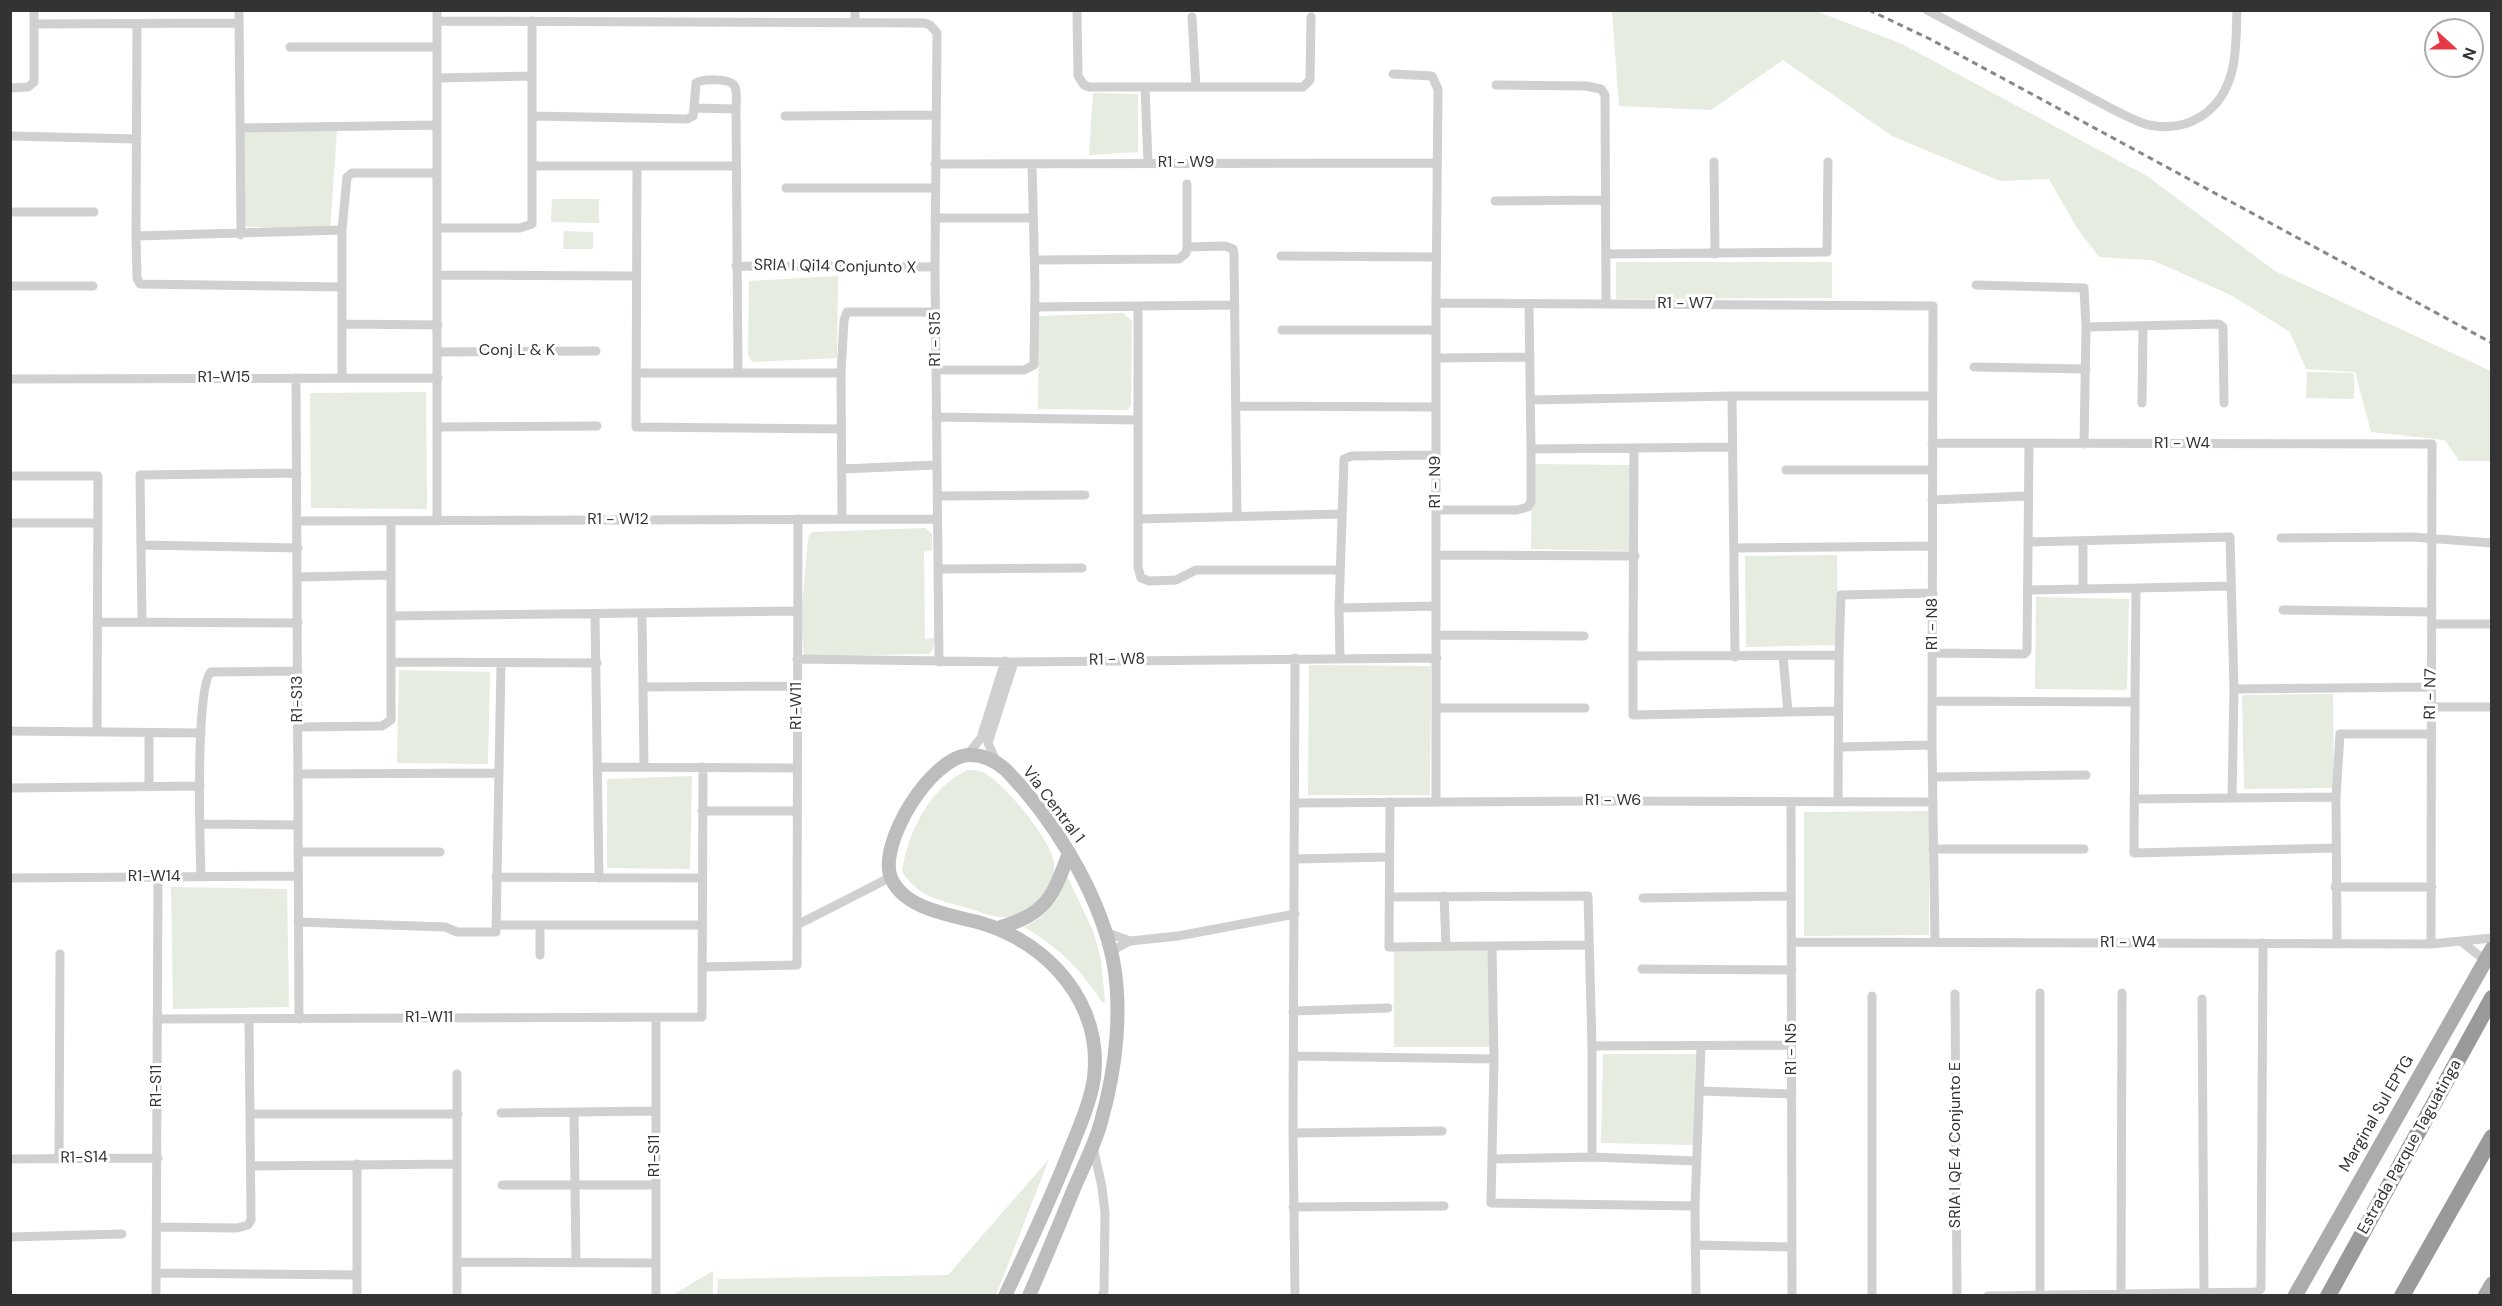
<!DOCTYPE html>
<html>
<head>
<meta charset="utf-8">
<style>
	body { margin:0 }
	#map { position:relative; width:2502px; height:1306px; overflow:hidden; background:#fff; font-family:"DM Sans",sans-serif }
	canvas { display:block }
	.frame { position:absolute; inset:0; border:12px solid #333; pointer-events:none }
	.north { position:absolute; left:2424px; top:18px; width:60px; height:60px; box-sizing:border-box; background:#fff; border:2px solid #adadad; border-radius:50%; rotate:111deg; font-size:16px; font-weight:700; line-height:24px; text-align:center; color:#333 }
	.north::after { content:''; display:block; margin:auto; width:21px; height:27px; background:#e63946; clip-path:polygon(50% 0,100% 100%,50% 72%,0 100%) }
</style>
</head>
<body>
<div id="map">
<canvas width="2502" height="1306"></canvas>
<div class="frame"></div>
<div class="north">N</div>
</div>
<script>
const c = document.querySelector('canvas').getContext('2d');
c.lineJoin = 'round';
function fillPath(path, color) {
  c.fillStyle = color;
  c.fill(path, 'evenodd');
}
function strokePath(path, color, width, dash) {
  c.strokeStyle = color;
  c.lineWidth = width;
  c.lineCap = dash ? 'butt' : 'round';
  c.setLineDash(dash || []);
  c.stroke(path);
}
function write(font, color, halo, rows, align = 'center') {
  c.font = font + ' "DM Sans",sans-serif';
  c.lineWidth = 6;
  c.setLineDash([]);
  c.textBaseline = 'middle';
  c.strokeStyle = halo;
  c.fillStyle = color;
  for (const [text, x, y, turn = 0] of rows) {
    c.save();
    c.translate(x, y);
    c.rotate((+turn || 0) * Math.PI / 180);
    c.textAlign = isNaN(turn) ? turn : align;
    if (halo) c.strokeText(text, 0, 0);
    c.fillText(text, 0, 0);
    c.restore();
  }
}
fillPath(new Path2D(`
	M1612 11H1816L1902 44 2147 176 2275 271 2491 371V461H2459L2445 440 2371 432 2355 372 2306 369 2290 332 2231 295 2152 260 2099 257 2077 228 2049 179 2000 181 1892 136 1783 60 1711 110 1619 106Z
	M1093 93 1138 94V152L1089 155Z
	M241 126 337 131 330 231 238 226Z
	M552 199H599V223L551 222Z
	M564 231 593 232V249H563Z
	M1616 262H1832V298L1616 299Z
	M838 276 837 358 752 362 748 355 749 281Z
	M1123 313 1132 321 1131 405 1128 410 1038 409 1039 316Z
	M2307 372 2354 373V399L2306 398Z
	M426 392 427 509 311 508 310 393Z
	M1532 464 1630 465 1629 551 1531 549Z
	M925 528 932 534V550L924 552 925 639 935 638 933 649 929 654 804 656 801 618 808 538 812 532Z
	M1837 555 1838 645 1746 647 1745 556Z
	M2036 597 2129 599 2127 690 2035 689Z
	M1309 665 1431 666 1430 795H1308Z
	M399 670 490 672 488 764 397 763Z
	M2333 694 2334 788 2244 789 2242 695Z
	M967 770C971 770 976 770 980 771 1002 779 1047 836 1053 858 1061 889 1030 921 999 917 989 916 978 911 968 908 937 899 922 899 902 872 907 833 930 788 967 770Z
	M692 776 690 869 607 868V779Z
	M1929 811V935L1804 936V812Z
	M1067 876 1093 931 1101 959 1105 1002H1102C1079 967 1059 948 1024 927 1047 916 1060 901 1067 876Z
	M171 887 287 889 289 1007 173 1009Z
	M1394 951H1490V1047H1394Z
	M1603 1054H1696L1694 1145 1601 1143Z
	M1049 1159 996 1295H717L718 1279 948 1275Z
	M713 1271V1295H672Z`), '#e6ecdf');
strokePath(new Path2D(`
	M34 10V24L239 23
	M239 10 241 235
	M437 10V521
	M855 10V23
	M1927 10 2114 110C2125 115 2137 122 2149 125 2189 133 2222 111 2232 71 2237 52 2236 30 2237 10
	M1077 13 1078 76 1084 85 1089 87H1303L1310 80 1311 17
	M1192 17 1196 87
	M437 21 924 23 930 25 937 33 935 267 939 662
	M137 24 136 236 342 230
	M290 47H437
	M1393 74 1432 76 1438 89 1436 303V802
	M437 78 532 76
	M1496 85 1586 86 1601 89 1605 95 1606 304
	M10 88 28 87 34 82V24
	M1145 88 1148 163
	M736 109 694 108 696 83C702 79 728 78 734 85 738 90 736 103 736 109L738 372
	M532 116 687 119 693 116 694 108
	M785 116 935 115
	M240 128 437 125
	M10 136 137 139
	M1714 162 1715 254
	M935 164 1437 163
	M532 166H637L636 427 841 429
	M637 166H736
	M786 188H935
	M1495 201 1606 200
	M10 212H94
	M935 218H1033
	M438 228H520L532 224V21
	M136 236 137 278 140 284 342 287
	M1187 247 1225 246 1233 249 1234 254 1237 517
	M1606 254 1827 252 1828 162
	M1281 256 1436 257
	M1035 260 1179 259 1186 253 1187 247V184
	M736 266 935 267
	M438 275 636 276
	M1976 285 2084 288 2086 327 2084 444
	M10 286H93
	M1436 303 1933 306 1932 745 1935 942
	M1529 305 1531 449 1732 447
	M1138 306V567L1141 578 1149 581 1176 580 1196 570H1340
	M1035 307 1235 305
	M343 324 438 325
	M2086 327 2219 324 2223 327 2224 403
	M1282 330H1436
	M438 352 596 351
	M1436 358 1530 357
	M1974 367 2086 369
	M936 370H1024L1034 365 1035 286 1032 164
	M636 373H841L842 519
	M841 373 844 320 847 312H936
	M296 378 299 1019
	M342 378V230L347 177 352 173H437
	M10 379 438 378
	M1732 396 1735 657
	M1531 400 1732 396H1932
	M2142 403 2143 326
	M1236 406 1436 407
	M936 417 1138 420
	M438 427 597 426
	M1932 443 2432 444 2431 944
	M1634 448 1633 656 1839 655 1838 802
	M842 469 937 465
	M1786 470H1932
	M10 476H98L97 732
	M937 496 1085 495
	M1932 500 2028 496
	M1436 510H1517L1528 507 1531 501V449
	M1138 519 1341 514
	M298 521 937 519
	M10 523H98
	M2281 538 2412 537 2492 543
	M2028 542 2230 537 2234 689 2232 798
	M141 545 298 548
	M1734 548 1932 546
	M1436 555 1635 556
	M939 569 1082 568
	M298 577 391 575
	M2083 589V541
	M2029 590 2136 588
	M1339 608 1436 606
	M2283 610 2432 612
	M642 614 644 766
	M595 615 599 878
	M391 616 797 611
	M97 622 298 623
	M142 622 140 475 297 473
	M2432 624H2492
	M1436 635 1584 636
	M1933 653 2024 654 2027 651 2029 444
	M1839 655 1841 595 1933 593
	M1633 656V715L1838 711
	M1783 656 1788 712
	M1295 658 1293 1133 1295 1296
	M1340 658 1339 608 1344 459 1352 456 1436 455
	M797 659 1014 662 1437 658
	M392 662 597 663
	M643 687 797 686
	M2234 689 2431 687
	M1932 701 2135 702 2134 853 2335 848
	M2135 702 2136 588 2231 586
	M2431 707H2492
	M1436 708H1585
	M298 727 382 726 391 720V521
	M10 731 201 733
	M1838 747 1932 745
	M968 754 981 738 1005 661
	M997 763 988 743 1014 662
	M598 767 797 768
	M298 774 498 773
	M1933 777 2086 775
	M149 787V734
	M10 788 200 786
	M2336 797 2340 734H2431
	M2134 799 2336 797 2337 944
	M1390 802 1389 947 1589 945
	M1791 802 1792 1296
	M1294 803 1602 801 1933 802
	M702 811H797
	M200 824 298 825
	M1933 849H2084
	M298 852H440
	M1295 859 1390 857
	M201 877C200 848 195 685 211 672L298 671
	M496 877 702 878
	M10 878 298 876
	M2335 887H2432
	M1444 896 1446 946
	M1390 897 1588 896 1592 1046V1157L1493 1159
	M1643 898 1791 896
	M298 922 445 927 457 932H496L501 663
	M496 925H702
	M797 925 891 877
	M1105 932 1130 941
	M1792 942 2431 944 2492 938
	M2463 943 2485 960
	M1492 946 1494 1059 1491 1203 1695 1206
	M1111 951 1130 941 1178 936 1295 914
	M540 955V925
	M702 967 797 965 798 519
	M1642 969 1792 970
	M1955 994 1957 1296
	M2202 999 2204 1293
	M1293 1011 1388 1008
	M656 1017V1296
	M157 1019 702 1017 703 767
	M1592 1046 1792 1045
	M1293 1056 1494 1059
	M1699 1091 1792 1094
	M574 1112 576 1263
	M501 1113 654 1111
	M251 1114H458
	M1293 1133 1442 1131
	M1093 1147 1102 1187 1105 1213 1104 1291 1102 1296
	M1592 1157 1696 1161
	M10 1159 158 1158
	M59 1159 60 954
	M251 1166 457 1164
	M502 1185H655
	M1293 1207 1444 1206
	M157 1227 237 1228 248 1225 251 1220 249 1019
	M10 1237 122 1234
	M1695 1245 1791 1247
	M457 1262 656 1263
	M156 1273 357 1275
	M2040 1294V993
	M2121 1294 2122 993
	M156 1296 158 877
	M357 1296V1164
	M457 1296V1074
	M1696 1296 1695 1206 1701 1047
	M1872 1296V996
	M1988 1296 2256 1292 2261 1289 2263 943`), '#d0d0d0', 9);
strokePath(new Path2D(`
	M998 928C1047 913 1052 899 1069 853
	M1005 1296C1027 1249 1049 1203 1068 1155 1078 1130 1090 1104 1094 1078 1103 1004 1049 943 981 923 952 915 905 910 891 878 877 844 932 755 970 755 984 755 996 761 1006 770 1052 817 1095 887 1111 951 1124 1005 1116 1069 1101 1122 1095 1144 1084 1165 1075 1186 1060 1223 1045 1259 1029 1296`), '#bdbdbd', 14);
strokePath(new Path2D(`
	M2295 1296 2492 949
	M2485 1296 2492 1284`), '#ababab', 15);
strokePath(new Path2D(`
	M2328 1296 2492 998
	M2402 1296 2492 1137`), '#9a9a9a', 16);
strokePath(new Path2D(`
	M1869 10 1930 39 2492 343`), '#888', 3, [6, 4.5]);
write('16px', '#333', '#fff', [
	["R1 - W9",1186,163],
	["SRIA I Qi14 Conjunto X",835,267,1],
	["R1 - W7",1685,304],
	["R1 - S15",936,339,-90],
	["Conj L & K",517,351],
	["R1-W15",224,378],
	["R1 - W4",2182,444],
	["R1 - N9",1436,482,-90],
	["R1 - W12",618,520],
	["R1 - N8",1933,624,-90],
	["R1 - W8",1117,660,-1],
	["R1 - N7",2431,694,-89],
	["R1-S13",298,699,-90],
	["R1-W11",797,706,-90],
	["R1 - W6",1613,801],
	["Via Central 1",1053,805,53],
	["R1-W14",154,877],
	["R1 - W4",2128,943],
	["R1-W11",429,1018],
	["R1 - N5",1792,1049,-90],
	["R1-S11",157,1086,-90],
	["Marginal Sul EPTG",2377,1114,-60],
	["SRIA I QE 4 Conjunto E",1956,1145,-90],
	["Estrada Parque Taguatinga",2410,1147,-61],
	["R1-S11",655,1156,-90],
	["R1-S14",84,1158,-1]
]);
</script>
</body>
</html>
